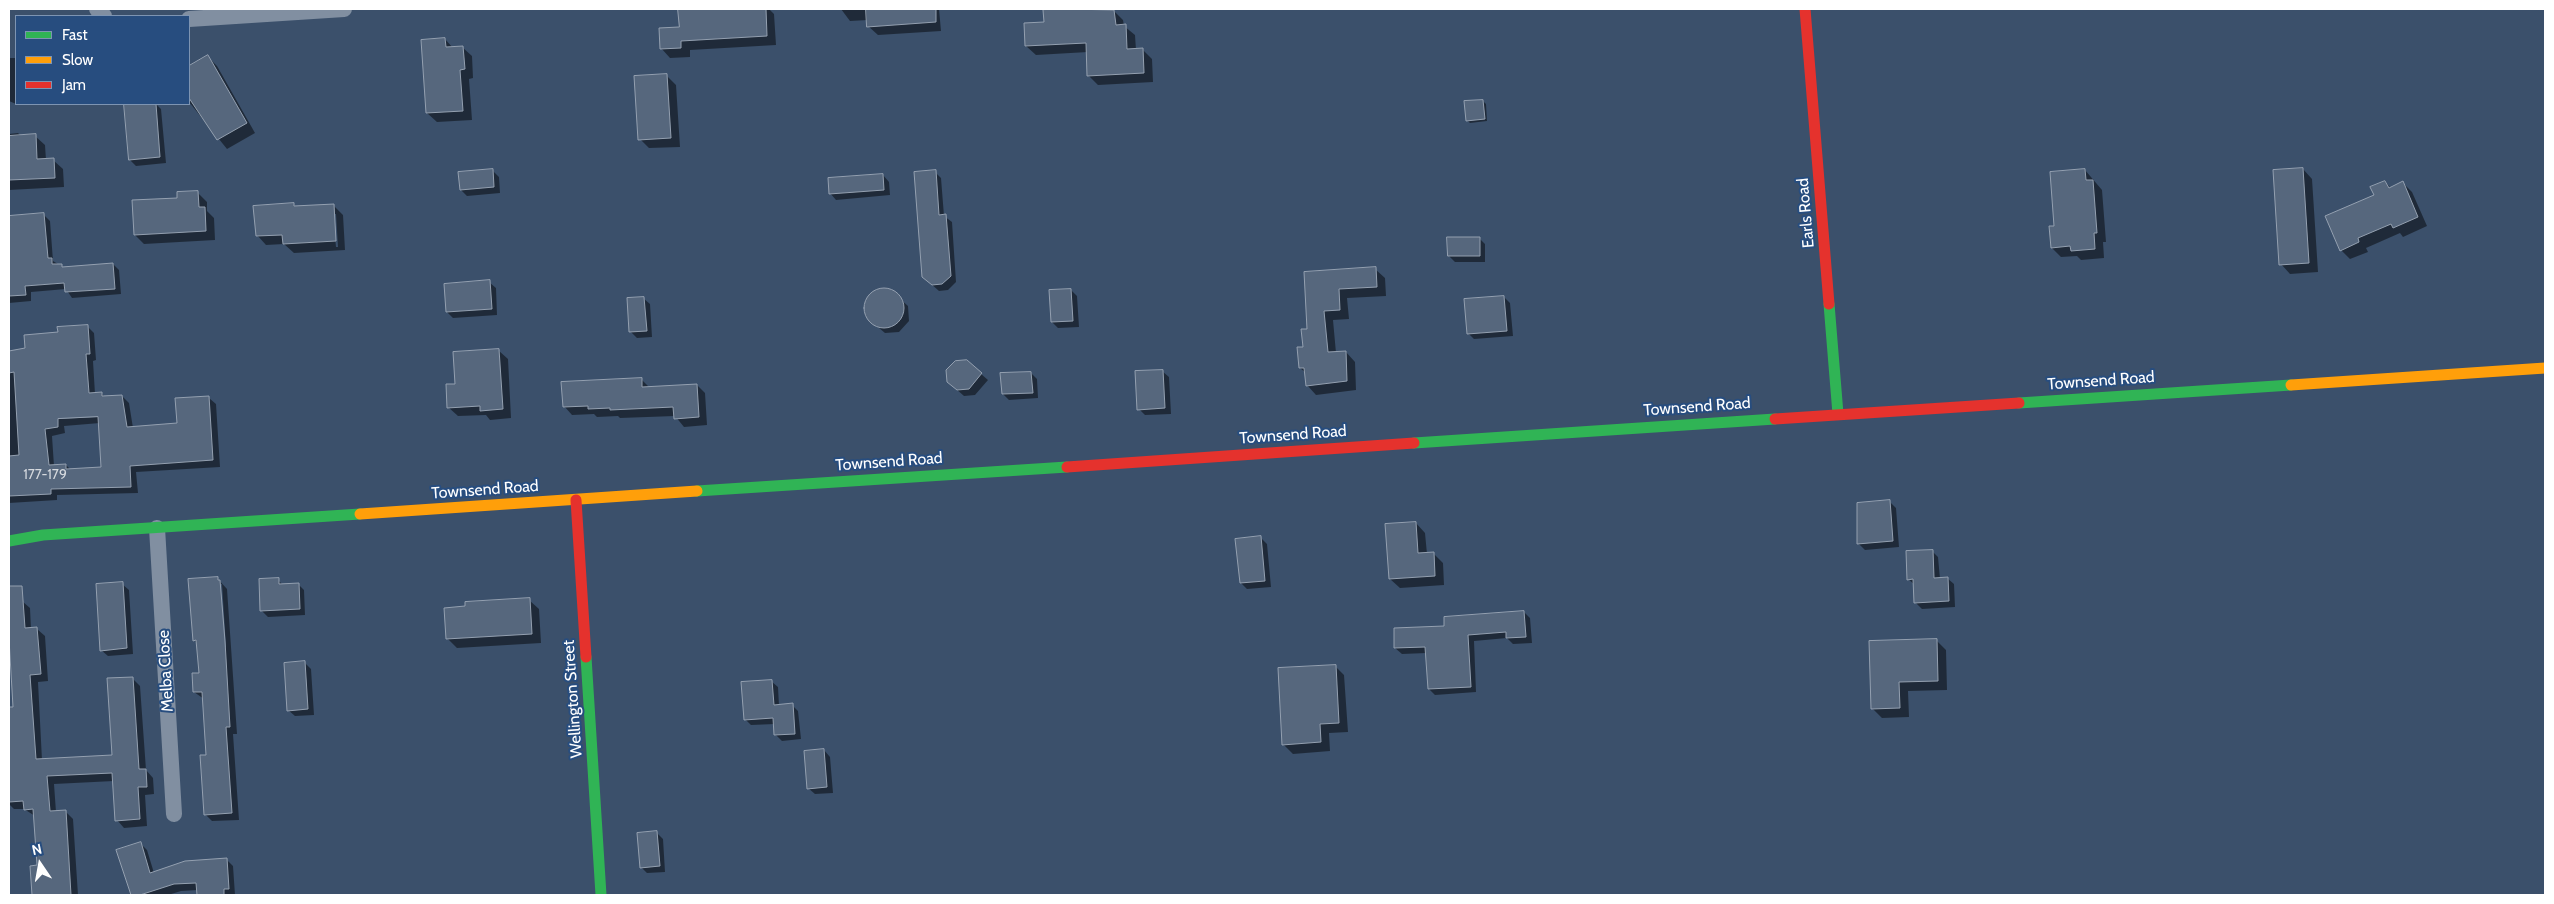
<!DOCTYPE html>
<html>
<head>
<meta charset="utf-8">
<style>
	body { margin:0 }
	#map { position:relative; width:2554px; height:904px; overflow:hidden; background:#3b506b; font-family:Cabin,sans-serif }
	canvas { display:block }
	.frame { position:absolute; inset:0; border:10px solid #fff; pointer-events:none }
	.legend { position:absolute; left:15px; top:15px; width:175px; height:90px; box-sizing:border-box; background:#274d7f; border:1px solid #7d94b2; margin:0; padding:6px 9px; list-style:none; font-size:15px; color:#fff }
	.legend li { display:flex; align-items:center; gap:10px; height:25px }
	.legend b { width:25px; border:1px solid #7d94b2 }
	.north { position:absolute; left:15px; top:839px; width:50px; height:50px; -webkit-text-stroke:4px #274d7f; paint-order:stroke; rotate:348deg; font-size:14px; font-weight:700; line-height:20px; text-align:center; color:#fff }
	.north::after { content:''; display:block; margin:auto; width:18px; height:22px; background:#fff; clip-path:polygon(50% 0,100% 100%,50% 72%,0 100%) }
</style>
</head>
<body>
<div id="map">
<canvas width="2554" height="904"></canvas>
<div class="frame"></div>
<ul class="legend">
<li><b style="height:6px;background:#30b455"></b>Fast</li>
<li><b style="height:6px;background:#ff9f0a"></b>Slow</li>
<li><b style="height:6px;background:#e5322d"></b>Jam</li>
</ul>
<div class="north">N</div>
</div>
<script>
const c = document.querySelector('canvas').getContext('2d');
c.lineJoin = 'round';
function fillPath(path, color) {
  c.fillStyle = color;
  c.fill(path, 'evenodd');
}
function strokePath(path, color, width, dash) {
  c.strokeStyle = color;
  c.lineWidth = width;
  c.lineCap = dash ? 'butt' : 'round';
  c.setLineDash(dash || []);
  c.stroke(path);
}
function write(font, color, halo, rows, align = 'center') {
  c.font = font + ' Cabin,sans-serif';
  c.lineWidth = 4;
  c.setLineDash([]);
  c.textBaseline = 'middle';
  c.strokeStyle = halo;
  c.fillStyle = color;
  for (const [text, x, y, turn = 0] of rows) {
    c.save();
    c.translate(x, y);
    c.rotate((+turn || 0) * Math.PI / 180);
    c.textAlign = isNaN(turn) ? turn : align;
    if (halo) c.strokeText(text, 0, 0);
    c.fillText(text, 0, 0);
    c.restore();
  }
}
fillPath(new Path2D(`
	M698 9H769L774 14 776 45 690 50V57L670 58 661 48 680 28 679 10Z
	M841 9H939L941 31 878 35 868 26V20L850 21Z
	M1067 9 1114 11 1123 20 1124 26 1135 35 1136 50 1142 49 1152 59 1153 82 1098 85 1089 76 1088 52 1036 55 1026 46 1045 23 1044 11Z
	M445 39 453 48 462 47 472 56 473 78 469 79 472 120 437 122 427 113Z
	M207 56 217 66 255 133 227 149 189 102V67Z
	M9 58H16V104L9 101Z
	M666 75 676 85 680 147 649 148 640 139Z
	M1483 101 1486 104 1487 121 1470 123 1467 120Z
	M156 104 161 109 166 163 136 166 130 160 125 105Z
	M18 133 21 136H35L45 145 46 160H53L63 169 64 187 9 190V134Z
	M2303 169 2312 179 2318 272 2290 274 2281 264Z
	M2085 170 2102 190 2106 242H2103L2104 258 2081 260 2077 256 2061 257 2052 248 2055 227Z
	M493 171 499 177 500 193 467 196 461 190Z
	M935 172 941 178 944 216 952 222 956 282 948 290 939 291 930 283Z
	M883 175 889 182 890 195 836 200 830 193Z
	M2385 182 2391 188 2403 183 2412 192 2427 226 2403 237 2400 233 2366 248 2368 252 2350 259 2341 250Z
	M197 192 207 202V211L214 218 215 240 144 244 135 235 178 199Z
	M294 205 296 207 334 206 343 215 345 250 294 253 284 244 266 245 257 235ZM333 214H336L338 247H336Z
	M44 215 50 221 53 261 64 268 113 264 119 270 121 294 72 298 66 289 31 292V301L9 303V217Z
	M1479 238 1485 244V262H1455L1449 256Z
	M1375 269 1385 278 1386 296 1347 298 1349 319 1333 320 1336 353 1346 352 1355 362 1356 390 1316 395 1307 385 1306 373 1300 368 1309 330 1305 273Z
	M489 282 496 288 497 315 453 318 447 312Z
	M890 290 908 306 909 321 899 332 885 333 866 317 865 302 875 291Z
	M1071 290 1077 296 1079 327 1058 328 1052 322Z
	M1504 297 1510 303 1513 336 1474 339 1468 333Z
	M643 298 650 304 652 337 637 338 631 332Z
	M87 326 94 333 96 360 93 361 95 394 101 393 105 397 122 396 129 403 133 428 178 424 209 398 216 404 220 467 136 472 138 493 57 495V500L9 503V350L28 366 59 334ZM100 423 103 469 71 470 66 465 54 466 52 436 65 433 64 426Z
	M498 350 508 359 511 418 490 420 486 415 458 416 448 407 457 385Z
	M966 361 988 380 975 395 964 396 955 388Z
	M1162 371 1169 377 1171 414 1145 415 1139 409Z
	M1031 373 1037 379 1038 398 1009 400 1003 394Z
	M641 379 650 388 697 385 705 393 707 425 684 427 675 416 620 418 618 416 597 417 594 414 572 415 564 406Z
	M1890 502 1896 508 1899 547 1865 550 1858 543Z
	M1416 523 1425 533 1427 554 1433 553 1443 563 1444 585 1400 588 1390 579Z
	M1261 538 1267 544 1271 587 1247 589 1241 583Z
	M1932 551 1938 557 1940 579 1947 578 1954 584 1955 607 1922 609 1916 603 1915 585 1908 579Z
	M217 578 227 589 237 734H233L239 820 212 821 205 814 208 756 204 699 194 692 200 674 198 644 194 640ZM219 584H222L226 647H224Z
	M278 580 283 585 298 584 304 590 305 615 268 617 262 611Z
	M122 584 129 590 133 654 108 656 101 650Z
	M529 600 539 609 541 643 457 648 448 639Z
	M9 601H22L30 608 31 629H37L45 636 48 681 38 682 42 760 114 756 132 678 140 686 146 770 153 778 154 794 145 795 147 826 124 828 117 820 114 781 54 784 56 812 65 811 73 819 78 895H34L32 867H38L35 816 24 809H14L9 804V740H11L9 708H14L11 655H9Z
	M1524 612 1530 618 1532 643 1513 644 1507 638 1474 641 1476 692 1435 695 1429 689 1427 653 1402 654 1395 648 1445 627Z
	M1936 640 1946 650 1947 690 1908 691 1909 717 1882 718 1872 708Z
	M305 663 311 669 314 715 295 716 288 710Z
	M1335 666 1344 675 1348 732 1329 733 1330 751 1293 754 1283 744Z
	M771 681 778 687 779 706 792 705 798 711 801 739 782 741 775 734V724L751 725 745 719Z
	M824 750 830 757 833 793 815 794 808 788Z
	M657 833 663 839 665 872 647 873 641 867Z
	M140 843 147 850 154 873 226 859 233 866 235 895H198V890L181 891 168 895H132L118 850Z`), '#0007');
const building = new Path2D(`
	M678 9H766L767 36 681 41V48L660 49 659 28 679 27Z
	M866 9H936V22L867 27Z
	M1068 9 1114 10 1116 25 1126 24 1127 49 1143 48 1144 73 1087 76 1086 43 1025 46 1024 23 1044 22 1043 10Z
	M445 38 446 47 463 46 465 69 460 70 463 111 426 113 421 40Z
	M208 55 247 123 217 140 189 98V66Z
	M667 74 671 138 638 140 634 76Z
	M1483 100 1485 119 1466 121 1464 101Z
	M124 104H156L160 157 129 160Z
	M36 134 37 159 54 158 55 178 9 180V136Z
	M2303 168 2309 263 2279 265 2273 170Z
	M493 169 494 187 460 190 458 172Z
	M2085 169 2086 180H2093L2097 233H2094L2095 249 2071 251 2070 246 2051 248 2049 226H2054L2050 172Z
	M936 170 939 215 946 214 951 276 942 284 932 285 922 277 914 172Z
	M883 174 884 190 829 194 828 178Z
	M2385 181 2389 188 2403 181 2418 217 2393 228 2391 224 2358 238 2359 242 2340 251 2325 216 2374 195 2370 187Z
	M198 191 199 207H205L206 231 134 235 132 200 177 198V192Z
	M294 203V206L334 204 336 241 283 244 282 235 256 236 253 206Z
	M44 213 48 258H52V264H62V267L113 263 115 289 65 292 64 283 25 286 26 295 9 296V216Z
	M1447 237H1480V256H1448Z
	M1376 267 1377 287 1339 289 1340 310 1324 311 1328 352 1346 351 1347 381 1306 386 1304 368H1299L1297 347H1303L1301 329H1307L1304 272Z
	M490 280 492 309 446 312 444 284Z
	M864 308a20 20 0 1 1 40 0a20 20 0 1 1-40 0Z
	M1071 289 1073 321 1051 322 1049 290Z
	M1504 296 1507 331 1467 334 1464 299Z
	M644 297 647 331 629 332 627 298Z
	M88 325 90 354H86L89 393 102 392V396L122 395 127 427 177 423 175 398 209 396 213 460 130 466 131 487 51 489V494L9 496V456L19 455 14 372 9 373V351L25 348 24 335 58 332 57 327ZM98 417 101 467 66 469V464L49 465 45 429 58 427V419Z
	M499 349 503 409 480 411V406L447 408 446 384H455L453 352Z
	M967 360 982 373 969 389 957 390 947 382 946 370 955 361Z
	M1163 370 1165 408 1137 410 1135 371Z
	M1031 372 1033 393 1002 394 1000 373Z
	M642 378V387L697 384 699 417 674 419 673 407 610 410V408L588 409V406L563 407 561 382Z
	M1890 500 1893 541 1857 544V503Z
	M1416 522 1418 553 1434 552 1435 576 1389 579 1385 524Z
	M1261 536 1265 581 1240 583 1235 539Z
	M1933 550 1934 578 1948 577 1949 601 1914 603 1913 579 1907 580 1906 551Z
	M218 577V580H220L225 641 230 727H226L232 813 204 815 200 755H206L202 692H193L192 673H199L196 640 193 641 188 579Z
	M279 578V584L299 583 300 609 260 611 259 579Z
	M123 582 127 648 100 651 96 584Z
	M9 586H22L25 628 37 627 41 674 30 675 36 759 112 755 107 678 133 677 139 769H146L147 787H138L140 819 115 821 112 773 47 776 50 811 66 810 71 895H32L30 866 37 865 33 809 24 810 23 801 9 802V707H13L9 639Z
	M530 598 532 634 446 639 444 608 465 606V602Z
	M1524 611 1526 637 1506 638V632L1468 635 1471 687 1428 689 1425 647 1394 648V628L1444 626V617Z
	M1937 639 1938 681 1899 682 1900 708 1871 709 1869 641Z
	M305 661 308 709 287 711 284 663Z
	M1336 665 1339 723 1320 724 1321 742 1282 745 1278 668Z
	M772 680 774 705 793 703 795 734 774 735 773 718 744 720 741 682Z
	M824 749 827 787 807 789 804 751Z
	M657 831 660 866 640 868 637 833Z
	M141 842 150 873 185 861 227 858 229 889H224V895H197L196 883 174 884 140 895H131L116 850Z`);
fillPath(building, '#56677d');
strokePath(building, '#94a0b0', 1);
strokePath(new Path2D(`
	M97 9 104 16
	M189 19 344 9
	M157 528 174 814`), '#818fa1', 16);
strokePath(new Path2D(`
	M1829 304 1838 414
	M2019 403 2291 385
	M1414 443 1775 419
	M697 491 1067 467
	M9 541 43 535 360 514
	M586 657 601 895`), '#30b455', 11);
strokePath(new Path2D(`
	M2291 385 2545 368
	M360 514 697 491`), '#ff9f0a', 11);
strokePath(new Path2D(`
	M1805 9 1829 304
	M1775 419 2019 403
	M1067 467 1414 443
	M576 500 586 657`), '#e5322d', 11);
write('14px', '#d5d9de', null, [
	["177-179",45,475]
]);
write('16px', '#fff', '#274d7f', [
	["Earls Road",1806,213,-95],
	["Townsend Road",2101,381,-4],
	["Townsend Road",1697,407,-4],
	["Townsend Road",1293,435,-4],
	["Townsend Road",889,462,-4],
	["Townsend Road",485,490,-4],
	["Melba Close",166,671,-93],
	["Wellington Street",573,699,-94]
]);
</script>
</body>
</html>
